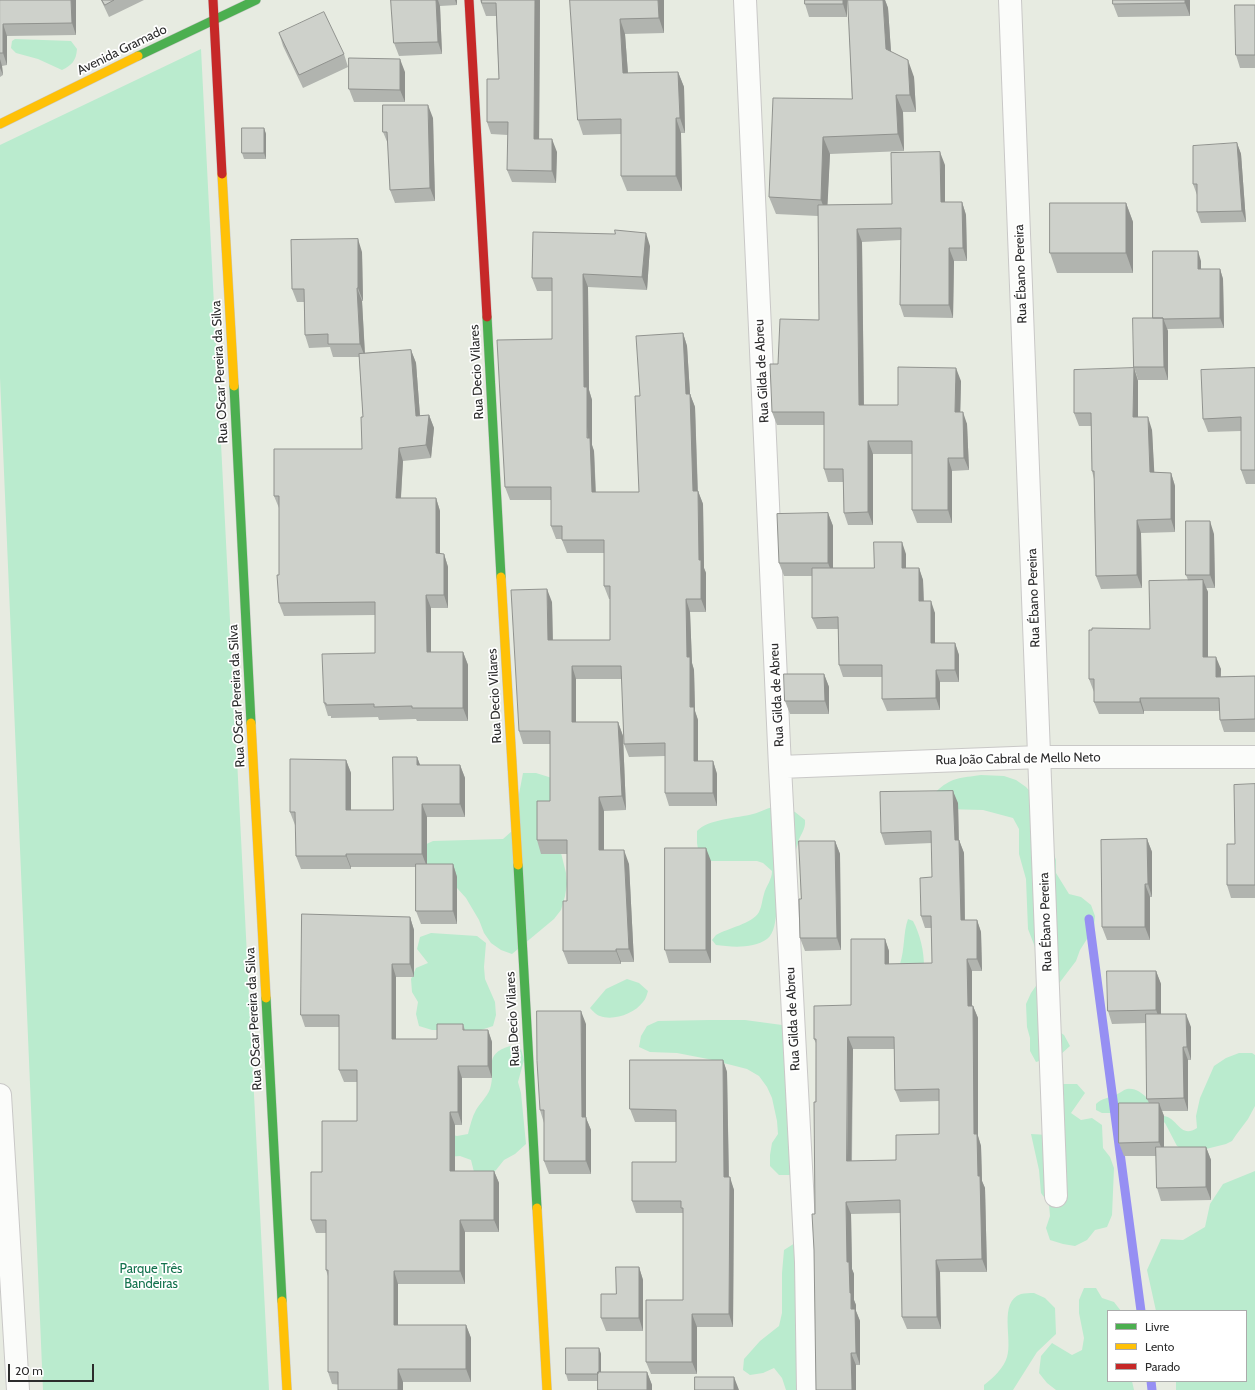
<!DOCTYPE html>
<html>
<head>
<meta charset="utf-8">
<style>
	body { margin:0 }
	#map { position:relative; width:1255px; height:1390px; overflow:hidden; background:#e7ebe1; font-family:Cabin,sans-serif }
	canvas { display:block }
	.legend { position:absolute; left:1107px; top:1310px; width:140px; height:72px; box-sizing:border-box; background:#fff; border:1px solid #ababab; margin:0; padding:5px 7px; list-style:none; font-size:12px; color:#2c2c2c }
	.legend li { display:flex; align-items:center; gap:8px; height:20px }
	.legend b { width:20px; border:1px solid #ababab }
	.scale { position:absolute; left:8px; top:1364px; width:86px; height:18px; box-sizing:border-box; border:2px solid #2c2c2c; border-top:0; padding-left:5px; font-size:12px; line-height:14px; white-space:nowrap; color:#2c2c2c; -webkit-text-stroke:3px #fff; paint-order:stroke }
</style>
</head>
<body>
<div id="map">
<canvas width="1255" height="1390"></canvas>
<ul class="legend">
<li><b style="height:5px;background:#4caf50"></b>Livre</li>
<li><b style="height:5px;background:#ffc107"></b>Lento</li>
<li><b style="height:5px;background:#c62828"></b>Parado</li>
</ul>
<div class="scale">20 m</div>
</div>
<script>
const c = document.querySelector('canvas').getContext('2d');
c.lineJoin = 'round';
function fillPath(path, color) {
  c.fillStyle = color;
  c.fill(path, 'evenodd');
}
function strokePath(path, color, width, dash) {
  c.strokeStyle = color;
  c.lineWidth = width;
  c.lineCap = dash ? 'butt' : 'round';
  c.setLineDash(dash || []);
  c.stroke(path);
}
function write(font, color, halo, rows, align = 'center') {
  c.font = font + ' Cabin,sans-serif';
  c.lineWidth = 3.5;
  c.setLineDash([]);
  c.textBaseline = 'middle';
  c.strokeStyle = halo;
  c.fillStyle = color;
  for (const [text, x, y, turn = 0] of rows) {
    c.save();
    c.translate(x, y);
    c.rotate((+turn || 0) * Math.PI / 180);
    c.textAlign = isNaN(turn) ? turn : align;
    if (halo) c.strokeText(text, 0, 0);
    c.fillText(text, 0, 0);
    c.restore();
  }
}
fillPath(new Path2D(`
	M15 39 71 41 77 49C76 61 72 65 62 70L38 59 16 53 11 48 12 41Z
	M201 49 269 1390H43L0 378V145Z
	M523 773H536L552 778 559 845 566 873 567 884 565 896 561 910 554 919 512 954 501 950 491 943 484 933 479 920 466 898 448 878 421 868 420 847 433 841 503 839 512 831Z
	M981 775 1004 776 1016 780 1026 787 1034 796 1056 860V873L1069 894 1081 897 1091 905 1095 916 1094 928 1080 950 1076 961 1054 990 1055 1029 1064 1035 1070 1046 1060 1055 1036 1062 1030 1051V1038L1027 1027 1026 1004 1031 993 1045 973 1028 929 1026 879 1019 854V829L1013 818 983 810 945 809 936 792C951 777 961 778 981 775Z
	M774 807 795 812 805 820C806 830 800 834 798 843 796 850 794 857 792 864 787 879 781 895 777 911 775 920 775 933 767 939 753 949 731 947 716 945L712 940 716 935C728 928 752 924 759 912 762 906 762 900 764 894 766 886 772 880 772 871L763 863 757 861H700L697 843V831C708 819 738 818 753 814 761 812 766 808 774 807Z
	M908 919 913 921C920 934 924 951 924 966L900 964C905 949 903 933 908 919Z
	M431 933 477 936 486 943 484 967 485 979 495 1002 496 1015 493 1026 481 1030H432L419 1026 416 1014 418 1002 412 992 411 979 416 968 428 963 417 949 420 937Z
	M627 979 639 983 648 991C647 994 646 999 643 1002 634 1014 613 1021 600 1016 596 1015 593 1011 590 1008L606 989Z
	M709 1020H745L782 1025 794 1032 792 1175H779L770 1166V1155L772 1143 778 1134 777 1121 772 1098 767 1087 759 1076 747 1069 708 1059 677 1053 650 1052 639 1047 641 1036 647 1026 658 1021Z
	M510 1046 521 1049 524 1060 518 1082 521 1093 526 1144 515 1154 504 1160 496 1170 486 1178 474 1172 471 1160 460 1156 446 1157 445 1133 457 1136 468 1134C470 1126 472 1117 476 1110 480 1103 487 1097 490 1089 497 1069 481 1055 510 1046Z
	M1239 1053H1252L1255 1055V1106L1248 1119 1236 1135 1232 1141 1226 1144 1206 1149H1183L1177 1146 1165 1123 1155 1115 1123 1111 1116 1113H1102L1096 1110V1104C1102 1098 1109 1098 1116 1095 1120 1093 1123 1090 1127 1089 1141 1086 1155 1107 1164 1116 1178 1118 1180 1139 1197 1128L1196 1116 1200 1098 1214 1066 1226 1058Z
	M1053 1084H1077L1085 1093 1071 1113 1081 1120 1092 1118 1102 1125 1103 1148 1110 1157 1114 1168 1112 1215 1107 1227 1095 1230 1087 1240 1075 1246 1063 1244 1050 1240 1046 1228 1050 1216 1049 1204 1041 1193 1039 1170 1031 1134 1048 1135 1053 1125 1041 1102 1043 1090Z
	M1255 1171V1390H1176V1381H1246V1311H1156L1147 1270 1161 1239 1183 1240 1205 1227 1210 1204 1223 1184Z
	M795 1243 805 1390H786L782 1378 774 1368 763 1373 750 1375 743 1370 744 1359 760 1341 779 1326 782 1313V1273L784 1250Z
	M1084 1288H1096L1102 1298 1114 1302 1121 1311H1108V1381H1132L1134 1390H1056L1047 1383 1039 1373 1041 1356 1052 1343 1072 1355 1082 1350 1084 1338 1079 1313V1300Z
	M1034 1293 1045 1298 1055 1308 1056 1334 1037 1352 1013 1390H984V1385C993 1378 1004 1368 1007 1357 1013 1339 998 1302 1021 1294 1025 1293 1030 1293 1034 1293Z`), '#baebce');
strokePath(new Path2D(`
	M1089 919 1141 1311
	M1151 1381 1152 1390`), '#968ff3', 9);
const street = new Path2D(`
	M745 0 780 767 806 1262 808 1390
	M1010 0 1056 1196
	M780 767 1040 757H1255
	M0 1095 18 1390`);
const fast = new Path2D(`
	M138 56 256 0
	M487 317 501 577
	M234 386 251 723
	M518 865 537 1208
	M266 998 282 1301`);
const slow = new Path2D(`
	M0 124 138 56
	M222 174 234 386
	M501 577 518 865
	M251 723 266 998
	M537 1208 547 1390
	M282 1301 287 1390`);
const jam = new Path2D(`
	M213 0 222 174
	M469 0 487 317`);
strokePath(street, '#c9c8c7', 24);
strokePath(fast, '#c9c8c7', 10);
strokePath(slow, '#c9c8c7', 10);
strokePath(jam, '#c9c8c7', 10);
strokePath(street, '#fbfcfa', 22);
strokePath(fast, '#4caf50', 9);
strokePath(slow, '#ffc107', 9);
strokePath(jam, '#c62828', 9);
fillPath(new Path2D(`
	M0 0H76V35L7 36V65L2 66 3 75 0 77Z
	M101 0H144L109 17Z
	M391 0H457V5L440 6 442 54 399 56 394 43Z
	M480 0H540L539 139 557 152 556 183 512 182 507 170 508 135 491 134 487 122 499 79 496 16H486Z
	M570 0H664V33L625 34 628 73 678 72 684 87 685 133H681L682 191H627L621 176V134L583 135 578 120Z
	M847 0V17H809L805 4Z
	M848 0H885L888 8 891 52 914 77 916 112H903L904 151 830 154 827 205 892 204 945 165V202H962L966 215 967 261H954L953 318 904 317 900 305 901 240 862 242 864 405H898L961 381 960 412 967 424 969 470 952 471V523H917L912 510V454H873V525H848L844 513 843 482H828L824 469V425H777L772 412 778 364 819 320 818 216 776 214 769 197 852 99Z
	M1190 0V16L1118 17 1113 4Z
	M1255 5V68H1240L1236 55Z
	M279 33 344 54 348 67 303 88 283 46Z
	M405 72V102H354L349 89Z
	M433 118 435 201 395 203 390 190 388 144 383 132Z
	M264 128 266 134V159H244L242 153Z
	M1237 143 1241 154 1246 222 1201 223 1197 212V195L1193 184Z
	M1126 203 1133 222V273H1057L1050 253Z
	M650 246 647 290 588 287 589 390 592 400V445L594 451 596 492H639L640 396 683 333 687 346 690 394 695 407 698 491 703 504 704 568 706 573V612H690L692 663 694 670 695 711 698 720V761H713L717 774V806H669L665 793V756L629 757 624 744 622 679H576V722H618L623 736 626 810 604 811V850L629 864 634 962H621V964H568L563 951 567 901V854H541L537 840 550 801V744H523L519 731 552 602 553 640H610V599H609L604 586V553H567L562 540V539H556L551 526V500H510L505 487 552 339V291H537L532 278Z
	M362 252 363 301H362L365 353 411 350 416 363 420 416 429 415 434 428 431 458 403 461 401 498H436L440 511V554H444L448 567V608H431V652H463L468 665V721H417L416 719 379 720 378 717 331 718V716H328L324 703 375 653V615L284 616 279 603V508L274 496 362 449 363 417 359 357H333L330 347 309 348 305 335 304 302H297L292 289Z
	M1201 261V269H1220L1223 279 1224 328 1167 329 1168 331V380H1138L1134 367 1153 318Z
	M1134 368 1138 381V417L1152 430 1154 472 1171 473 1175 486V532L1141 533 1142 588 1101 589 1096 576 1094 479 1092 471 1091 426H1079L1074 413Z
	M1255 368V484H1246L1241 470V431L1208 432 1203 419Z
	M828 513 833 526V568H874L906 554V568H919L923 580 924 601 935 613V643H955L959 655V682H940V710L887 711 882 699V677H843L839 665 838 629H817L812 618V576H784L779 563Z
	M1214 534 1215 588H1206L1208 592V657L1221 669V677L1255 676V732H1224L1220 720V711H1144V714H1099L1094 702V692L1089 679 1150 629 1188 580 1186 575Z
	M824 674 829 687V714H790L785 701Z
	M417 757 420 765H460L465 778V817H427V864H453L457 877V924H421L416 911V867H351V869H301L296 856V825H295L290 812 346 760 351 773V810H393Z
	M1255 784V898H1231L1227 885 1235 844Z
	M958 803 959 840 964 853 965 920H977L981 932 982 971H972V1006H973L978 1018V1136L981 1146 982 1181 985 1188 987 1272H940L941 1329H907L902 1317 901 1213 851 1214 852 1269 854 1274V1300L856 1305V1311L860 1321V1365H856V1390L815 1214 816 1043 814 1039 851 1005 885 939 889 951V964L932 963V928H925L921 916 932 877V843L885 845 881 833ZM853 1049H894L895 1090 900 1102 939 1101V1134L896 1160 852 1161Z
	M1147 839 1152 852V897H1150V940H1107L1102 927Z
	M835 841 840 854 841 950 805 951 800 938 801 899Z
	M711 861V963H669L665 950Z
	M410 917 414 930V977H396V1039H437L463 1024 465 1030H488L492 1042V1078H462V1125H455V1171H494L499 1183V1232H465V1284H398V1325H466L471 1338V1382H403V1390L332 1384 328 1372V1276L326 1270V1233H316L311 1220 322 1172 357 1121V1082H344L339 1070V1027H305L301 1015Z
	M1156 971 1161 984V1014L1191 1027V1060H1188V1111H1162L1164 1116V1147H1206L1211 1160V1200L1161 1201 1157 1188 1156 1156H1124L1119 1143 1149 1103 1147 1099 1146 1023 1112 1024 1108 1011Z
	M586 1024V1118L591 1130V1174H549L544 1161V1123L540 1110Z
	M723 1060 727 1072 729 1177 734 1190 733 1327H697V1374H651L646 1362 683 1300V1213H636L632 1201 676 1162V1122H635L630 1109Z
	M639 1267 643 1280V1331H606L601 1318 616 1294Z
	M599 1348 601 1354V1372H647L652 1385V1390L598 1381H568L566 1374Z`), '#b1b4af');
fillPath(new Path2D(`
	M71 0H76V35L72 23Z
	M436 0H438L440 6 442 54 438 42Z
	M455 0H457V5Z
	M535 0H540L539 152 534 139Z
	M658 0H664V33L659 18Z
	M843 0H847V17L843 4Z
	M883 0H885L888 8 892 66 886 49Z
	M1185 0H1190V16L1185 3Z
	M620 19 625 34 629 88 623 73Z
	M3 24 7 36V65L3 53Z
	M0 59 2 66 3 75 0 68Z
	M400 59 405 72V102L400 90Z
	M908 60 914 77 916 112 910 95Z
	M678 72 684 87 685 133 680 118Z
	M896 95 903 112 904 151 898 134Z
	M428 105 433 118 435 201 430 188Z
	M676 118 681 133 682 191 676 176Z
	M264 128 266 134V159L264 153Z
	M823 137 830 154 827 216 821 200Z
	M552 139 557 152 556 183 552 171Z
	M1237 143 1241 154 1246 222 1242 211Z
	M940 152 945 165V215L941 202Z
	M962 202 966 215 967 261 963 248Z
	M1126 203 1133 222V273L1126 253Z
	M857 229 862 242 864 418 859 405Z
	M646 233 650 246 647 290 642 277Z
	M358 239 362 252 363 301 358 288Z
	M949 248 954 261 953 318 949 305Z
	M1198 251 1201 261V279L1198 269Z
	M1220 269 1223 279 1224 328 1220 318Z
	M583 274 588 287 589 390 592 400V445L594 451 596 505 592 492 584 387Z
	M357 288 362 301 365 357 360 344Z
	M1163 318 1168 331V380L1164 367Z
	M683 333 687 346 690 394 695 407 698 504 693 491 686 394Z
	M411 350 416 363 421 429 416 416Z
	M956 368 961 381 960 425 955 412Z
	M1134 368 1138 381V430L1133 417Z
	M963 412 967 424 969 470 964 458Z
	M429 415 434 428 431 458 426 445Z
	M1148 417 1152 430 1155 485 1150 472Z
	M868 441 873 454V525L868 512Z
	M399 448 403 461 400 511 396 498Z
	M948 458 952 471V523L948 510Z
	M1171 473 1175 486V532L1171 519Z
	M698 491 703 504 704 568 706 573V612L701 599 699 560Z
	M436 498 440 511V566L436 553Z
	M828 513 833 526V576L828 563Z
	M1137 520 1141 533 1142 588 1137 575Z
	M1210 521 1214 534 1215 588 1210 575Z
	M902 542 906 554V580L902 568Z
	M444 554 448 567V608L444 595Z
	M919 568 923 580 924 613 919 601Z
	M1203 580 1208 592V669L1203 657Z
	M547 589 552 602 553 653 548 640Z
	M426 595 431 608V665L427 652Z
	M686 599 690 612 692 663 694 670 695 711 698 720V774L694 761 687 657Z
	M931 601 935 613V655L931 643Z
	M955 643 959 655V682L955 670Z
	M463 652 468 665V721L463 708Z
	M1216 657 1221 669 1220 689 1216 677Z
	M572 666 576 679V736L572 722Z
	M936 670 940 682V710L936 698Z
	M824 674 829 687V714L825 701Z
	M1140 698 1144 711V714L1140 702Z
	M618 722 623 736 626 810 622 796Z
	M417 757 422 770 417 765Z
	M346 760 351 773V823L346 810Z
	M713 761 717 774V806L713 793Z
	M460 765 465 778V817L460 804Z
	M953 791 958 803 959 853 955 840Z
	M599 797 604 811V864L599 850Z
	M422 804 427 817V867L422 854Z
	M1147 839 1152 852V897L1148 884Z
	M959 840 964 853 965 933 961 920Z
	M835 841 840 854 841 950 837 938Z
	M706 848 711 861V963L706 950Z
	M624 850 629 864 634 962 629 949Z
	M346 854 351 867V869L346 856Z
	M453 864 457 877V924L453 911Z
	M1145 884 1150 897V940L1145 927Z
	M410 917 414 930V977L410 964Z
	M977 920 981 932 982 971 977 959Z
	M885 939 889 951V976L885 964Z
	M616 949 621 962V964L616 951Z
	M967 959 972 971V1018L968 1006Z
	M392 964 396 977V1051L392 1039Z
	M1156 971 1161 984V1023L1156 1010Z
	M973 1006 978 1018V1136L981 1146 982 1181 985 1188 987 1272 982 1259 978 1176 974 1134Z
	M581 1011 586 1024V1118L591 1130V1174L586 1161 582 1117Z
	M1186 1014 1191 1027V1060L1187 1047Z
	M488 1030 492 1042V1078L488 1066Z
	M848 1037 853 1049 851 1173 847 1161Z
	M1183 1047 1188 1060V1111L1184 1098Z
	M723 1060 727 1072 729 1190 724 1177Z
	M458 1066 462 1078V1125L458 1112Z
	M1159 1103 1164 1116V1155L1159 1142Z
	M450 1112 455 1125V1183L450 1171Z
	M1206 1147 1211 1160V1200L1206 1187Z
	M494 1171 499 1183V1232L494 1220Z
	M730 1177 734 1190 733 1327 729 1314Z
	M846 1202 851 1214 852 1269 854 1274V1300L856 1305V1311L860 1321V1365L856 1353 850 1293 847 1262Z
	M460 1220 465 1232V1284L460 1271Z
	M936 1260 940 1272 941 1329 937 1317Z
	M639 1267 643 1280V1331L639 1318Z
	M394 1271 398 1284V1338L394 1325Z
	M692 1314 697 1327V1374L692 1362Z
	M466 1325 471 1338V1382L466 1369Z
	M599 1348 601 1354V1381L599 1374Z
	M851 1353 856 1365V1390H852Z
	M398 1369 403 1382V1390H398Z
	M647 1372 652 1385V1390H647Z
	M734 1377 739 1390H734Z`), '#90928e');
const building = new Path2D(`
	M0 0H71L72 23 3 24V53H0Z
	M102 0H114L105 5Z
	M391 0H436L438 42 394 43Z
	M482 0H535L534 139H552V171L507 170 508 122H487V79H499L496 3H482Z
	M570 0H658L659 18 620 19 623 73 678 72 680 118H676V176H621V119L578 120Z
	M805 0H843V4H805Z
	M848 0H883L886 49 908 60 910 95H896L898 134 823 137 821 200 769 197 773 98 852 99Z
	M1113 0H1185V3L1113 4Z
	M1235 5H1255V55H1236Z
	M324 12 344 54 299 75 279 33Z
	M349 58 400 59V90L349 89Z
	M383 105H428L430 188 390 190 387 132H383Z
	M242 128H264V153H242Z
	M1237 143 1242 211 1197 212V184H1193V146Z
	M940 152 941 202H962L963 248H949V305H900L901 228 857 229 859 405H898V367L956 368 955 412H963L964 458H948V510H912V441H868V512L844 513 843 469H824V412H772L770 364H778L780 319 819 320 818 205 892 204 891 153Z
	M1050 203H1126V253H1050Z
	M615 230 646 233 642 277 583 274 584 387H587V438H590L592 492H639L635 396H640L636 336 683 333 686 394H690L693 491H698L699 560H701V599H686L687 657H690V707H694V761H713V793H665V743L624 744 621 666H572V722H618L622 796 599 797V850H624L629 949H616V951H563V901H567V840H537V801H550V731H519L511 590 547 589 548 640H610V586H604V540H562V526H551V487H505L497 340 552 339V278H532L533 232 615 234Z
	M358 239V288H357L360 344H328V334L305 335 304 289H292L291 240Z
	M1153 251H1198V269H1220V318L1163 319V318H1153Z
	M1133 318H1163L1164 367H1134Z
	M411 350 416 416 429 415 426 445 399 448 396 498H436V553L444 554V595H426L427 652H463V708H412V706L374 707V704L326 705V703H324L322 654 375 653V602L279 603 277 575H279V496H274V449H362L361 417H363L359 354Z
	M1134 368 1133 417H1148L1150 472 1171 473V519L1137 520V575L1096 576 1094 471H1092L1091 413H1074V370Z
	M1255 368V470H1241V417L1203 419 1201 370Z
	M828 513V563H779L777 514Z
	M1186 521H1210V575H1186Z
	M874 542H902V568H919V601H931V643H955V670H936V698L882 699V665H839L838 617 812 618V568H874Z
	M1203 580V657H1216V677L1255 676V719L1220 720 1219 698H1140V702H1094V679H1089V630H1092V628L1150 629 1149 581Z
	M784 674H824L825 701H785Z
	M393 757H417V765H460V804H422V854H346V856H296L295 812H290V759L346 760V810H393Z
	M1255 784V885H1227V844H1235L1234 785Z
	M953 791 955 840H959L961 920H977V959H967L968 1006H973L974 1134H977L978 1176H980L982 1259 936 1260 937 1317H902L900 1200 846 1202 847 1262H849L850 1293H851V1309H855L856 1353H851L852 1390H816L814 1250 812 1214H815L814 1102H816V1039H814V1006L851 1005V939H885V964L932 963 931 916H921L920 878 932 877 931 831 881 833 880 792ZM848 1037H894L895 1090 939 1089V1134L896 1135V1160L847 1161Z
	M1147 839 1148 884H1145V927H1102L1101 840Z
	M799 841H835L837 938H800L799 899H801Z
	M665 848H706V950H665Z
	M416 864H453V911H416Z
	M302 914 410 917V964H392V1039H437V1024H463V1030H488V1066H458V1112H450V1171H494V1220H460V1271H394V1325H466V1369H398V1390H338V1372H328V1270H326V1220H311V1172H322V1121H357V1070H339V1015H301Z
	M1107 971H1156V1010L1108 1011Z
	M537 1011H581L582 1117H586V1161H544V1110H540L537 1061Z
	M1146 1014H1186L1187 1047H1183L1184 1098 1147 1099Z
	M630 1060H723L724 1177H730L729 1314H692V1362H646V1300H683V1208H681V1201H632V1162H676V1110L630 1109Z
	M1119 1103H1159V1142L1119 1143Z
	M1156 1147H1206V1187L1157 1188Z
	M616 1267H639V1318H601V1294H616Z
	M566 1348H599V1372H598V1374H566Z
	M598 1372H647V1390H598Z
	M695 1377H734V1390H695Z`);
fillPath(building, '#ced1cb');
strokePath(building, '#90928e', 1);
write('13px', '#2c2c2c', '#fff', [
	["Avenida Gramado",122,50,-26],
	["Rua Ébano Pereira",1021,274,-92],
	["Rua Gilda de Abreu",762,371,-93],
	["Rua OScar Pereira da Silva",220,372,-93],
	["Rua Decio Vilares",477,372,-93],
	["Rua Ébano Pereira",1034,598,-92],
	["Rua Gilda de Abreu",777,695,-93],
	["Rua OScar Pereira da Silva",237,696,-93],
	["Rua Decio Vilares",495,696,-93],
	["Rua João Cabral de Mello Neto",1018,759,-1],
	["Rua Ébano Pereira",1046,922,-92],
	["Rua OScar Pereira da Silva",254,1019,-93],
	["Rua Decio Vilares",513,1019,-93],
	["Rua Gilda de Abreu",793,1019,-93]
]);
write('13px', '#13724d', '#fff', [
	["Parque Três",151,1269],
	["Bandeiras",151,1284]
]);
</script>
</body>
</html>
